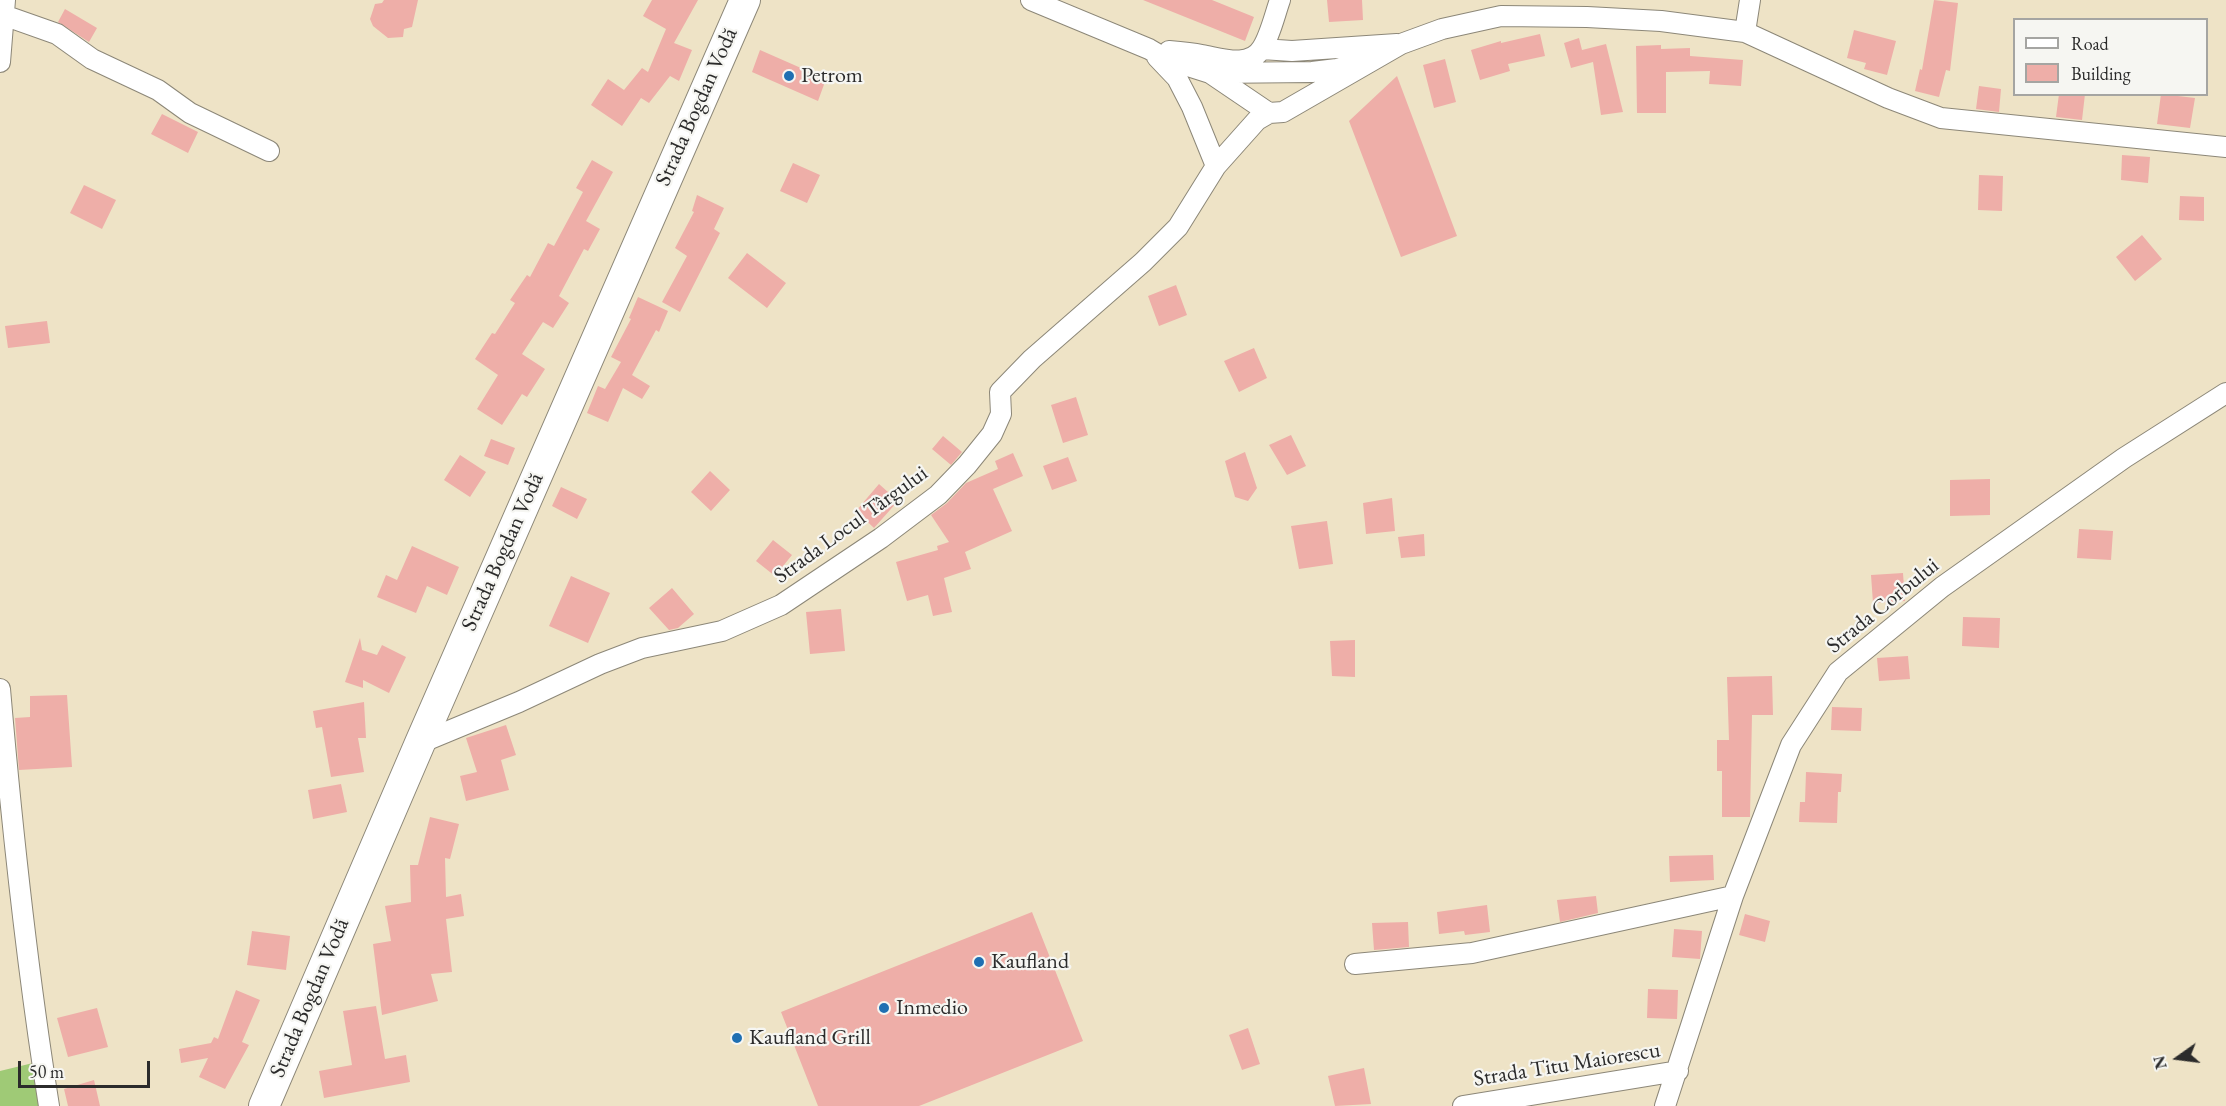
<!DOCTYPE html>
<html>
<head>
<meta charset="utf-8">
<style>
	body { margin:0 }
	#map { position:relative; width:2226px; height:1106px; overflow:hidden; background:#eee3c6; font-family:"EB Garamond",serif }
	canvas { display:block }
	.legend { position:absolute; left:2013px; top:18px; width:195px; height:78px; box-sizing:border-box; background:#f6f6f2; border:2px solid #a5a5a2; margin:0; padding:8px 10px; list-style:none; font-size:18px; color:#2b2b2b }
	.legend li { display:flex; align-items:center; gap:12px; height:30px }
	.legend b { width:30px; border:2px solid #a5a5a2 }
	.north { position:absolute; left:2148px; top:1028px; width:60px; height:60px; -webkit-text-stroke:4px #f6f6f2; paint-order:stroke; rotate:256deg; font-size:16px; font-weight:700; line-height:24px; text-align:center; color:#2b2b2b }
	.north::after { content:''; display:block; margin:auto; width:21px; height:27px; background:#2b2b2b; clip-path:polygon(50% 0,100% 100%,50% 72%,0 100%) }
	.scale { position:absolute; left:18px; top:1061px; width:132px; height:27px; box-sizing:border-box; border:3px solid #2b2b2b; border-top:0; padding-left:8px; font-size:18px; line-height:21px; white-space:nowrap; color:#2b2b2b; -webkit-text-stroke:4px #f6f6f2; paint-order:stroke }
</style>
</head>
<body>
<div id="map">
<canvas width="2226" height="1106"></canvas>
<ul class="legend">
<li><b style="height:8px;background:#fff"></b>Road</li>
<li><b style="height:16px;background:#eeaea8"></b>Building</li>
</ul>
<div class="north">N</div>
<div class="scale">50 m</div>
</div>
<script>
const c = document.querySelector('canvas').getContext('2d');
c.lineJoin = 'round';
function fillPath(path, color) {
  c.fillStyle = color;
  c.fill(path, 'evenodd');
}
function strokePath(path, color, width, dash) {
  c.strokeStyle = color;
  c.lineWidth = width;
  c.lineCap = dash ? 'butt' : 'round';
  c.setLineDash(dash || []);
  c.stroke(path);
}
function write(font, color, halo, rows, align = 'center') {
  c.font = font + ' "EB Garamond",serif';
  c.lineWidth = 4.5;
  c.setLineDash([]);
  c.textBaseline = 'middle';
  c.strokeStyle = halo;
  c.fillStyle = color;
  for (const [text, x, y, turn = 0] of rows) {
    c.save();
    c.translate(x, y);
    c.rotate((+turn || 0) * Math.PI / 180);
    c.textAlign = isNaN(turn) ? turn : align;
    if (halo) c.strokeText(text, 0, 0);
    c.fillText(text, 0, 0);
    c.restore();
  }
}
fillPath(new Path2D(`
	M33 1063 41 1106H0V1071Z`), '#9fca76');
fillPath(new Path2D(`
	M384 0H418L412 27 404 29 403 37 388 38 373 26 370 19 375 4 382 3Z
	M652 0H698L674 43 692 50 679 81 670 76 649 103 641 98 622 126 591 105 608 79 624 90 642 68 648 72 666 29 643 16Z
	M1143 0H1212L1254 17 1245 41Z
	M1327 0H1362L1363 20 1329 22Z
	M1934 0 1958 3 1950 71 1946 70 1939 97 1915 91 1920 69 1922 70Z
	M65 9 97 28 89 42 58 22Z
	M1854 30 1896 41 1887 75 1864 69 1866 63 1847 58Z
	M1540 34 1545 56 1508 64 1510 71 1480 80 1471 50 1501 41V43Z
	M1579 38 1582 50 1606 44 1623 112 1601 115 1593 62 1571 68 1564 43Z
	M1661 45V49L1690 48V56L1743 60 1741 86 1709 84 1710 71 1666 72V113H1637L1636 46Z
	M760 50 826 79 818 101 752 72Z
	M1445 59 1456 102 1434 108 1423 65Z
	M1397 76 1457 236 1401 257 1349 121Z
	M1979 86 2001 89 1999 112 1976 109Z
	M2059 94H2085L2082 120 2056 117Z
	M2161 94 2195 98 2190 128 2157 124Z
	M162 114 198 132 188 153 151 134Z
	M2122 155 2150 157 2148 183 2121 180Z
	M592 160 613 172 586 221 600 229 588 251 584 249 559 296 569 303 553 328 543 322 522 354 545 369 527 397 522 394 502 425 477 409 498 375 475 359 492 333 495 334 515 303 510 300 527 275 530 277 548 243 554 246 583 192 576 188Z
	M793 163 820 175 807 203 780 191Z
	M1979 175 2003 176 2002 211 1978 210Z
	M84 185 116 200 102 229 70 213Z
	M697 195 724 208 714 229 720 233 680 312 662 302 687 256 675 248 694 212 692 211Z
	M2180 196 2204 197V221L2179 220Z
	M2142 235 2162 259 2135 281 2116 257Z
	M747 253 786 283 767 308 728 278Z
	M1176 285 1187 315 1159 326 1148 296Z
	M638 297 668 311 659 332 656 330 632 375 650 386 642 399 623 388 608 422 587 413 598 386 605 389 621 362 611 357 631 319 629 318Z
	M47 321 50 343 8 348 5 326Z
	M1254 348 1267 378 1239 392 1224 361Z
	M1076 397 1088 435 1063 443 1051 405Z
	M1291 435 1306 466 1287 475 1269 445Z
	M943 436 962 452 951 465 932 449Z
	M491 439 515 448 508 465 484 456Z
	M1245 452 1257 488 1248 501 1235 497 1225 461Z
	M1013 453 1023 476 993 489 1012 531 965 552 971 569 944 578 952 612 933 616 928 595 907 601 896 562 938 550 937 546 949 542 931 515 947 503 966 483 998 469 995 461Z
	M460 455 486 472 470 497 444 480Z
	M1068 457 1077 481 1052 490 1043 466Z
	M710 471 730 490 711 511 691 492Z
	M1990 479V515L1950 516V480Z
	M879 484 898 501 874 528 856 511Z
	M561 487 587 499 577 519 552 506Z
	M1392 498 1395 531 1366 534 1363 503Z
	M1327 521 1333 564 1299 569 1291 526Z
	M2079 529 2113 531 2111 560 2077 558Z
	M1424 534 1425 556 1401 558 1398 537Z
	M773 540 792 555 775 576 756 561Z
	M412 546 459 567 447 595 427 586 416 613 377 597 386 575 397 580Z
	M1903 573 1905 601 1873 603 1871 575Z
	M571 576 610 593 588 643 549 626Z
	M672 588 694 614 678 628 669 630 649 608Z
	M841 609 845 651 810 654 806 612Z
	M1963 617 2000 618 1999 648 1962 646Z
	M360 638 362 650 377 655 382 645 406 657 389 693 363 680V688L345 682Z
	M1355 640V677L1332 676 1330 641Z
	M1908 656 1910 679 1879 681 1877 658Z
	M1772 676 1773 715H1752L1750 817H1722V771H1717V740H1729L1727 677Z
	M67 695 72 767 19 770 15 718 30 717V696Z
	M364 702 366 738H358L364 772 331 777 322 727 316 728 313 711Z
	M1832 707 1862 708 1861 731 1831 730Z
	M506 725 516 755 501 760 509 790 466 801 460 776 477 772 466 738Z
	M1806 772 1842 774 1841 792H1838L1837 823 1799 822 1800 802H1805Z
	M341 784 347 812 313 819 308 790Z
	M430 817 459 824 450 859 445 858 446 897 461 894 464 916 446 919 452 972 431 974 438 1001 382 1015 373 944 391 941 385 906 411 902 410 865H418Z
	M1713 855 1714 880 1670 882 1669 856Z
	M1596 896 1598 913 1560 922 1557 900Z
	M1487 905 1490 932 1465 935 1464 931 1439 934 1437 912Z
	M1032 912 1083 1041 919 1106H818L781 1012Z
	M1745 914 1770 921 1765 942 1739 935Z
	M1408 922 1409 947 1374 950 1372 923Z
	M1674 929 1702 931 1700 959 1672 957Z
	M252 931 290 936 286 970 247 965Z
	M1648 989 1678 990 1677 1019 1647 1018Z
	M236 990 260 1000 242 1042 249 1045 225 1089 199 1077 208 1058 181 1063 179 1049 211 1043 214 1037 218 1039Z
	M376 1006 385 1059 406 1055 410 1082 324 1098 319 1071 352 1065 343 1011Z
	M97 1008 108 1047 68 1057 57 1018Z
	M1248 1028 1260 1064 1242 1070 1229 1035Z
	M1364 1068 1371 1104 1335 1106 1328 1076Z
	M94 1080 100 1106H68L64 1089Z`), '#eeaea8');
const street = new Path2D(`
	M1031 0 1149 49 1166 59 1210 73 1312 72 1337 69 1353 64
	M3 15 57 34 92 59 158 90 190 113 269 151
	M1745 32 1750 0
	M1262 49 1292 51 1397 44
	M1169 51C1180 52 1191 53 1202 55 1220 58 1250 69 1262 48 1270 36 1275 14 1280 0
	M1157 57 1177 78 1192 107 1216 166
	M0 62 5 0
	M1210 73 1269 113
	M0 689C12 828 27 968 49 1106
	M420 743 519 702 600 664 642 648 722 631 781 605 881 538 938 495 967 465 992 434 1001 414 1000 392 1032 359 1143 262 1178 227 1216 166 1257 120 1269 113 1283 112 1401 44 1442 29 1501 16 1587 17 1661 21 1745 32 1888 98 1941 118 2226 147
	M1355 964 1472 953 1733 896
	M1463 1106 1678 1071
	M1665 1106 1733 896 1791 745 1838 672 1942 587 2124 458 2226 393`);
const primary = new Path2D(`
	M264 1106 420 743 745 0`);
strokePath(street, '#8c8778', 22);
strokePath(primary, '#8c8778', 32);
strokePath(street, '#fff', 20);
strokePath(primary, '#fff', 30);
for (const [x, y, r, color] of [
	[789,76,6,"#1f6fb2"],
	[979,962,6,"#1f6fb2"],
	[884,1008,6,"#1f6fb2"],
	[737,1038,6,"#1f6fb2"]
]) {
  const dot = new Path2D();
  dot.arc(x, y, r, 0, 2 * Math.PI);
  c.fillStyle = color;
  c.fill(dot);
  strokePath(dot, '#f6f6f2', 2);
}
write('22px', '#2b2b2b', '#f6f6f2', [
	["Petrom",801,76],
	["Kaufland",991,962],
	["Inmedio",896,1008],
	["Kaufland Grill",749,1038]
], 'left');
write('22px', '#2b2b2b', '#f6f6f2', [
	["Strada Bogdan Vodă",697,107,-66],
	["Strada Locul Târgului",851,525,-36],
	["Strada Bogdan Vodă",503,552,-66],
	["Strada Corbului",1883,606,-39],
	["Strada Bogdan Vodă",310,998,-67],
	["Strada Titu Maiorescu",1567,1065,-9]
]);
</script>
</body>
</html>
